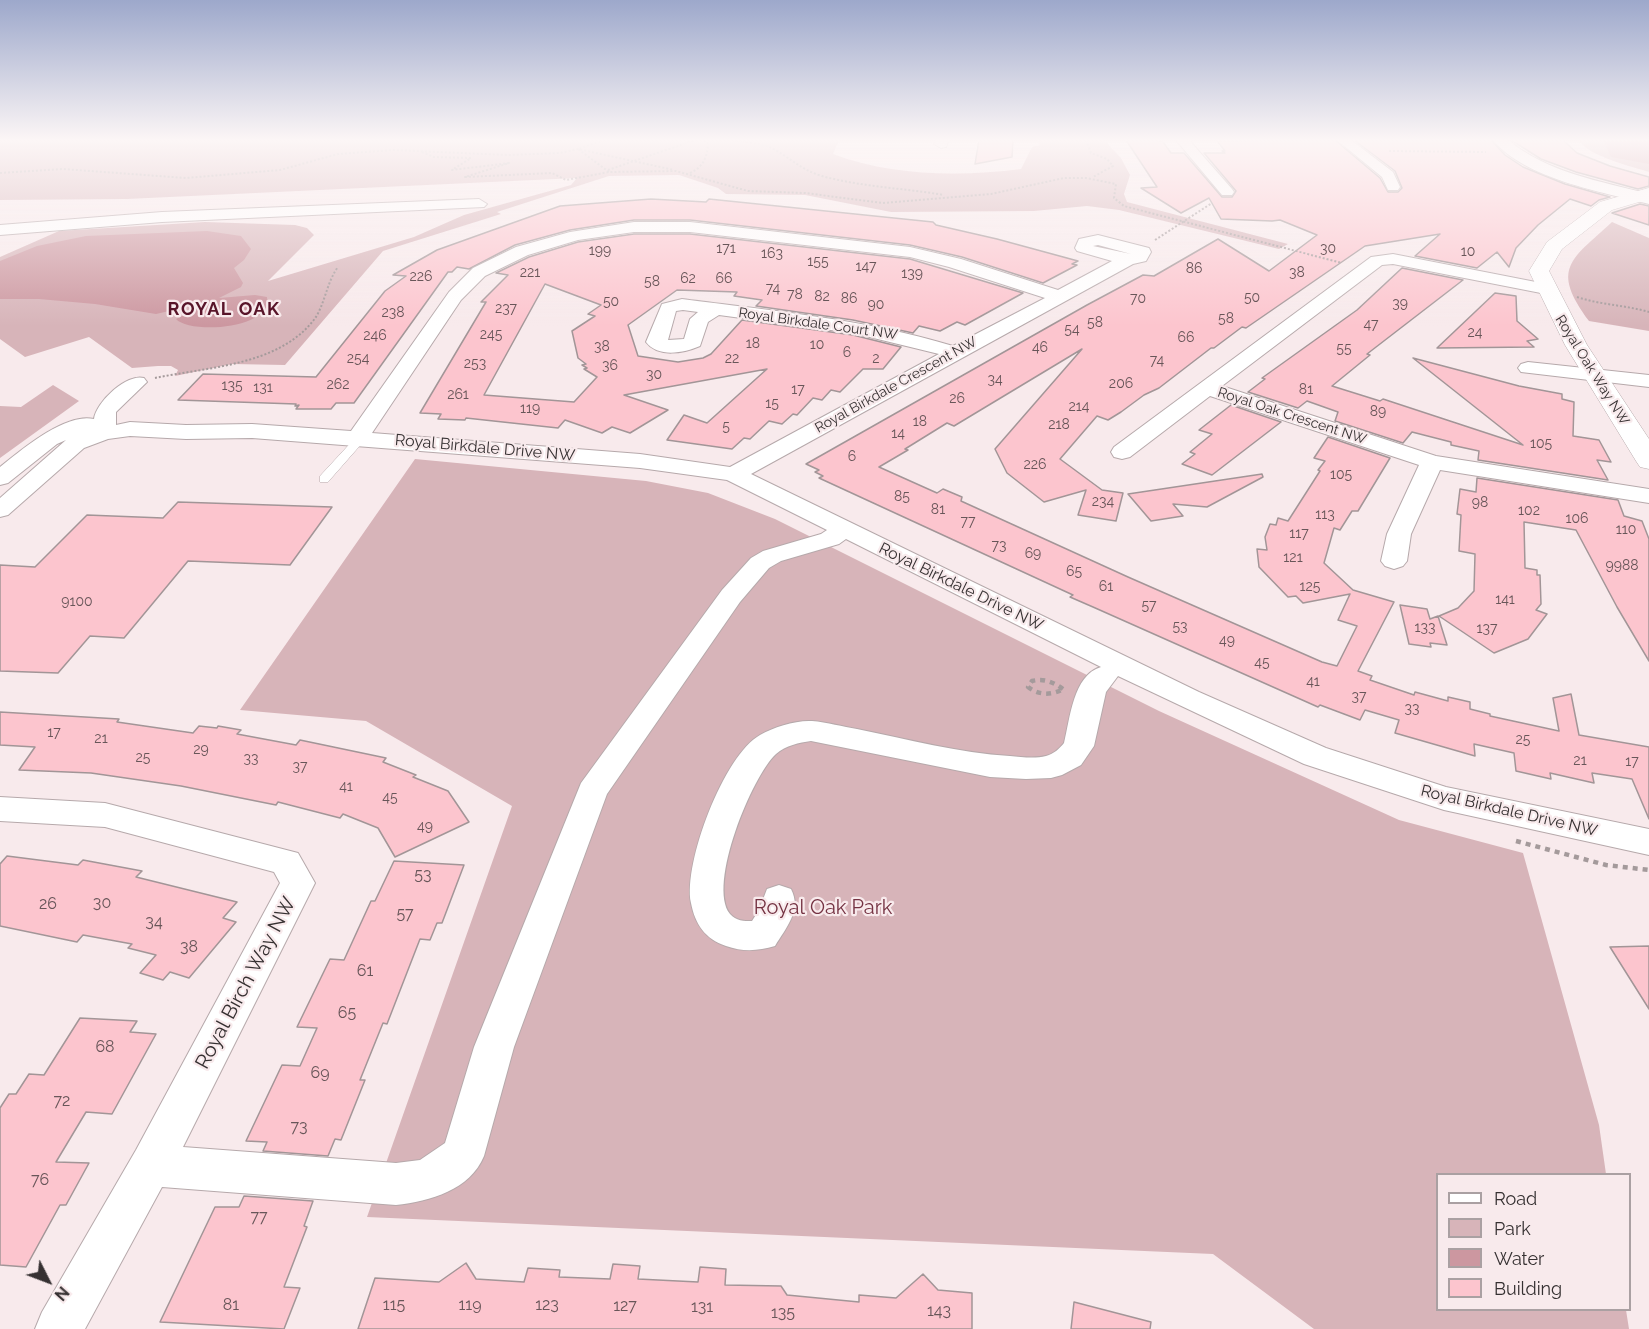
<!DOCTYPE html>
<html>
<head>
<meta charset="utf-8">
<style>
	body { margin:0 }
	#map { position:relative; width:1649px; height:1329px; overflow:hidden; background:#f8eaec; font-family:Raleway,sans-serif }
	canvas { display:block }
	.legend { position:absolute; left:1436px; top:1173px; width:195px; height:138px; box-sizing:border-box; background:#f8eaec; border:2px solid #aaa0a2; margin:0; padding:8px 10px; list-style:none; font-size:18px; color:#363132 }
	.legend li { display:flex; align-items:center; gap:12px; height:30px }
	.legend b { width:30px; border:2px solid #aaa0a2 }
	.north { position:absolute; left:18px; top:1251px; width:60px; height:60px; -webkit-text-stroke:4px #f8eaec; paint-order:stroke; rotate:132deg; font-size:16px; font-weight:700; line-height:24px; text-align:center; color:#363132 }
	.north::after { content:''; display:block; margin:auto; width:21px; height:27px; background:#363132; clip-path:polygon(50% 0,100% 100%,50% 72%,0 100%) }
</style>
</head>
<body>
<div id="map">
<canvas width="1649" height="1329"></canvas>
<ul class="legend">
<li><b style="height:8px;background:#fff"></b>Road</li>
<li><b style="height:16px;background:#d7b4b9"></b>Park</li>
<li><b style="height:16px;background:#cc97a0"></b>Water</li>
<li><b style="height:16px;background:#fcc5ce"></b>Building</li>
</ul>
<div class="north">N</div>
</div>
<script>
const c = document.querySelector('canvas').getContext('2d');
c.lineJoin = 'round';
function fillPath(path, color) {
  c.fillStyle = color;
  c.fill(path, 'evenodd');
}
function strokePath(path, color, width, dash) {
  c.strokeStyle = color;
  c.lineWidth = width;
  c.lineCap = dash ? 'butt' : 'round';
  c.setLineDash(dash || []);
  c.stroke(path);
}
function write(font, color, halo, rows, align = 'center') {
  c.font = font + ' Raleway,sans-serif';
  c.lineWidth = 4.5;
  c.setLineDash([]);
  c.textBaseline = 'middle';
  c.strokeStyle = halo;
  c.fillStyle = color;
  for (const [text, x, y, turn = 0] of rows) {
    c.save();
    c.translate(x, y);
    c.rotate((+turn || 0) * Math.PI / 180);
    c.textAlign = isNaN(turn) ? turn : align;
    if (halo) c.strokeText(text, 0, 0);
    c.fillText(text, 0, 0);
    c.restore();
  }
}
fillPath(new Path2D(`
	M0 140H839L833 154C892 176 959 177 1021 169L1032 147 1040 145 1037 140H1104L1121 158 1130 175 1124 194 1127 202 1288 244 1279 249 1119 210 1087 206 1034 211 891 212 805 195 726 194 718 188 679 175 609 176 497 212 501 214 383 251 285 365 232 364 175 376 178 370 171 366H158L132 368 89 337 25 357 0 339V257L59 231 205 222 295 225 307 228 314 235 268 281 414 237 464 215 571 185 577 178 127 199 0 200Z
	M1579 140H1649V172C1630 166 1588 156 1579 140Z
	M1612 222 1649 238V331L1589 321C1550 268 1571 260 1612 222Z
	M53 385 79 401 0 458V406L21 407Z
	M415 459 646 481 708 493 775 519 1159 711 1399 820 1523 853 1599 1125 1606 1174H1438V1310H1626L1629 1329H1314L1213 1254 367 1217 512 806 366 721 240 710Z`), '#d7b4b9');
fillPath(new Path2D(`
	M1603 140H1649V164L1611 157Z
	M207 231 241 236 251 249 244 260 234 268 243 283 241 287 219 298 255 295 267 297C273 330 189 334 176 319L209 303 208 302 156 314 95 304 39 299H0V261L37 246 86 236Z`), '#cc97a0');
const building = new Path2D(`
	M979 140H1013L1012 157 975 164Z
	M1126 140H1156L1163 142 1171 153H1184L1222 197H1232L1236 191 1204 153H1225L1222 151H1225L1217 141 1312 140H1335L1380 178 1388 192H1398L1402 188 1395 171 1354 140H1491L1505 155 1523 167 1565 184 1610 197 1599 200 1591 206 1570 199 1538 225 1516 248 1509 267 1497 252 1477 268 1415 256 1440 234 1365 246 1246 328 1242 327 1214 348H1211L1159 388 1144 395 1121 412 1108 420 1097 416 1060 459 1102 490 1123 493 1116 521 1078 515 1086 490 1044 502 1007 473 995 449 1082 349 954 426 947 423 905 449 908 450 879 467 937 493 943 489 962 497 961 501 1128 577 1322 662 1337 666 1357 626 1338 620 1350 594 1303 603 1296 596 1288 597 1259 567 1257 549 1267 550 1265 537 1270 524 1276 525 1278 518 1288 521 1320 471 1318 470 1325 461 1314 458 1328 437 1390 458 1358 511H1352L1340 530 1334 528 1324 563 1353 590 1394 602 1358 671 1372 676 1370 680 1414 695 1415 692 1448 701V697L1470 702V709L1490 714V716L1559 731 1553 698 1571 694 1579 735 1649 747V819L1632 779 1592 773 1594 783 1550 773 1551 779 1516 771 1514 753 1474 744 1475 756 1395 733 1399 720 1365 710 1360 720 1320 705 1318 707 1093 607 1070 597 1073 595 819 478 823 476 815 472 819 470 806 464 1087 305 1143 275 1154 276 1218 239 1269 271 1317 235 1280 220 1272 221 1221 219 1209 198 1181 213 1141 188 1157 187Z
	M1511 140H1563L1577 153 1610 166 1649 177V186L1638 189 1576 172 1541 159Z
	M651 199 706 202 709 199 933 222 936 225 997 239 1078 261 1072 264 1077 265 1043 283 962 257 910 245 690 220H634L570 230 515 245 469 269 457 267 452 272H448L354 403H336L331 409H296L299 405 295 406 296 404 178 400 203 374 316 377 385 291 406 276 393 275 437 250 560 206Z
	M1640 204 1649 206V225L1612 213Z
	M634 234H690L910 259 1023 293 965 325 957 322 940 331 919 326 913 333 853 320 756 306 762 300 734 296 737 292 677 290 628 325 638 356 678 362 703 358 711 354 742 320 853 335 901 347 883 369H863L840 392 831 390 822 400 813 398 797 415 793 414 782 424 769 421 750 439 744 438 732 449 667 440 684 415 707 423 767 369 624 395 668 410 630 433 612 427 602 433 565 420 558 428 466 418 465 420 438 419 441 414 420 413 486 302H481L508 275 496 273 529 257 578 242ZM545 284 601 305 588 314 595 316 572 331 578 358 586 364 582 365 587 368 584 369 597 377 574 402 484 395Z
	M1402 268 1463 280 1367 354 1370 355 1332 386 1380 401 1383 399 1523 445 1413 358 1519 386 1562 394V399L1574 402 1573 436 1599 440 1611 462 1597 460 1608 480 1478 460 1479 451 1451 445V442L1412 432 1403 443 1335 421 1338 412 1307 401 1298 408 1248 392 1265 379 1262 378 1357 310Z
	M1495 293 1516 296 1517 321 1538 339 1527 341 1534 347 1437 348Z
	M1231 405 1281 422 1212 475 1182 464 1195 454 1190 452 1212 434 1199 430Z
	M1262 474 1263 477 1207 507 1173 504 1183 516 1151 521 1128 494Z
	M1477 478 1618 500 1624 516 1642 521 1649 539V661L1617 607 1576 530 1524 522 1525 568 1537 570V575H1540L1541 604 1536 610 1547 614 1528 639 1494 653 1439 616 1458 608 1474 591 1475 554 1459 551 1461 515 1457 514 1460 489 1476 492Z
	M178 502 332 507 290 565 188 561 124 638 90 636 58 673 0 671V565L35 567 87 515 163 518Z
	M1400 605 1427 609 1430 619 1438 616 1447 645 1430 643 1431 647 1409 644Z
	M0 712 119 719 117 722 193 733 199 726 217 728 218 726 241 730 237 734 296 745 300 740 386 758 383 762 416 775 413 777 448 791 469 822 395 857 378 828 343 814 340 818 278 802 276 805 181 786 91 773 19 770 35 747 0 745Z
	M7 856 78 865 83 860 142 871 136 877 237 902 223 918 236 922 189 978 170 972 163 980 140 973 156 955 128 948 132 944 83 935 77 942 0 926V864Z
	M394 861 464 865 442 923H437L430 940 420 939 387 1024 383 1023 360 1080H365L341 1140 335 1139 328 1156 263 1151 267 1142 246 1141 282 1065 300 1066 317 1028 297 1027 330 959 344 960 371 901H375Z
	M1649 946V1009L1610 947Z
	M80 1018 137 1021 130 1032 156 1034 112 1114 86 1112 56 1162 89 1163 66 1205H60L26 1267 0 1265V1108L9 1094H16L29 1074 44 1075Z
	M244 1196 313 1201 304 1226 307 1227 284 1287 300 1288 284 1329 160 1322 215 1207H239Z
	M466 1263 476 1279 524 1282 528 1268 560 1270 559 1277 610 1279 613 1264 640 1266 638 1279 698 1282 700 1267 726 1269 725 1285 781 1286 787 1295 859 1302V1295L896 1298 923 1274 938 1290 972 1293V1329H358L375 1278 439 1282Z
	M1074 1302 1151 1322 1150 1329H1071Z`);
fillPath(building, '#fcc5ce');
strokePath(building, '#a29597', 1.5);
const lane = new Path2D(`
	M360 436 364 437V441L328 482H320V476L356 437Z`);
const street = new Path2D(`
	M936 140H949L946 147 941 148 934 144Z
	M1176 140H1189L1232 189 1234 192 1232 195H1222Z
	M1337 140H1351L1393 172 1400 187 1398 190H1388L1382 177Z
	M1493 140H1508C1548 173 1600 181 1649 194V204C1602 192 1525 179 1493 140Z
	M479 199 487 204 484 207 162 222 0 235V225L162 212Z
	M634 222H690L910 247 961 259 1058 290 1112 261 1077 251 1075 248 1079 239 1098 235 1149 248 1151 252 1146 261 1133 264 751 474 1199 692 1326 748 1446 787 1649 829V855L1444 810 1304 764 1118 676 1106 692 1094 746 1081 765 1062 775 1051 778 1026 779 990 777 811 741C799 743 786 745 776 754 752 776 707 885 730 914 736 921 744 921 752 921L759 910 767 889 779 885 791 889C802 910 786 928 775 946 758 951 743 952 726 946 705 939 695 924 691 903 683 863 724 755 760 735 774 727 796 720 812 721 827 722 843 727 857 729 907 739 959 753 1010 756 1021 757 1035 759 1046 756 1054 754 1060 748 1064 743 1070 719 1073 675 1101 667L846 539 839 544 781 561 769 568 740 602 607 794 514 1047 484 1156C470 1190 430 1201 396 1205L162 1187 85 1329H35L42 1312 136 1150 280 883 274 872 105 827 0 821V797L105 803 298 853 315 883 183 1147 396 1163 420 1160 445 1143 474 1047 581 783 722 590 751 558 763 551 821 534 827 530 727 480 640 468 252 438 186 439 130 436 108 439 84 448 8 515 0 517V498L66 440 57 444 8 483 0 485V467C21 450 66 412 94 419 96 402 127 373 144 378L147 382 116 412V425L130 422 186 425 252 424 351 431 449 292 473 268 516 247 570 232ZM634 232H690L910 257 949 267 1045 298 953 346C865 319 773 311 682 299L662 304 646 342C658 358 684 353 700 346L708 322 719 315 853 333 939 354 730 467 640 454 372 433 461 300 485 276 528 255 578 240ZM1098 245 1131 254 1093 246ZM683 310 698 312 690 319 684 339 668 340 676 311Z
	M1393 254 1546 284 1552 285 1555 289 1552 293 1546 294 1393 264 1382 265 1222 386 1436 456 1649 489V503L1440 470 1411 534 1407 561 1403 566 1394 569 1385 566 1381 561 1387 534 1419 465 1210 396 1130 457 1122 459 1114 457 1111 452 1114 447 1371 257Z
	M1528 362 1649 375V387L1521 372 1518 368 1521 364Z`);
const secondary = new Path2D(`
	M1649 188V199L1612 210 1562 249 1549 271 1587 345 1649 439V469L1640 467 1636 461 1565 345 1529 271 1547 242 1600 202Z`);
strokePath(lane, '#b6a9ab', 1);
strokePath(street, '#b6a9ab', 2);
strokePath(secondary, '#b6a9ab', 1);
strokePath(new Path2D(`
	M604 140 578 149 609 172
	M734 140C745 143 759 143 770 147 788 156 801 170 822 176 862 187 903 188 944 195
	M1086 140 1091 153 1107 159 1113 166 1093 177
	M1389 151 1486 152
	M422 152 434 157 471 158 452 170 509 163 465 177 552 173 566 180 609 172 676 171 748 191 805 193 883 203 991 194 1064 178H1086L1116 184 1114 198 1124 206 1342 263
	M608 170 695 140
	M0 173 63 169 186 178 280 170 338 154 393 150 508 155 560 153 578 149 674 170
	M690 173C703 167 707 158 708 144L704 140
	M1155 240 1212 203
	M1577 297C1601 305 1625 305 1649 312
	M155 378C207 367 277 366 313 321 325 306 326 283 338 267`), '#a49a9b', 2, [2, 2]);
strokePath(new Path2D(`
	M1063 689C1053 682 1044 678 1032 681L1028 687C1040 696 1051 695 1064 689
	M1516 841 1606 865 1649 870`), '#a49a9b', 4.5, [5, 5]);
fillPath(lane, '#fff');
fillPath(street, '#fff');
fillPath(secondary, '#fff');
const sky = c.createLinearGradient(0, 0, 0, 326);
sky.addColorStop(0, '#9da8cb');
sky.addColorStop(0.43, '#fcf6f6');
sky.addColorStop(1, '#fcf6f600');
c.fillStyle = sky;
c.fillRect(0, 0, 1649, 326);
write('14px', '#685659', null, [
	["171",726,249],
	["30",1328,249],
	["199",600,251],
	["10",1468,252],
	["163",772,254],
	["155",818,262],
	["147",866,267],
	["86",1194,269],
	["221",530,273],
	["38",1297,273],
	["139",912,274],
	["226",421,277],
	["62",688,279],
	["66",724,279],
	["58",652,282],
	["74",773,289],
	["78",795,295],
	["82",822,297],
	["50",1252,298],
	["86",849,299],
	["70",1138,299],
	["50",611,302],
	["39",1400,304],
	["90",876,305],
	["237",506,309],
	["238",393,313],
	["58",1226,319],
	["58",1095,323],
	["47",1371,325],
	["54",1072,330],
	["24",1475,333],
	["245",491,335],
	["246",375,336],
	["66",1186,338],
	["18",753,344],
	["10",817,345],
	["38",602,347],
	["46",1040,348],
	["55",1344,349],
	["6",847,353],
	["254",358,359],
	["22",732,359],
	["2",876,359],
	["74",1157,361],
	["253",475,364],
	["36",610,366],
	["30",654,375],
	["34",995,380],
	["206",1121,384],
	["262",338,385],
	["135",232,386],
	["131",263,388],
	["17",798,390],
	["81",1306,390],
	["261",458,395],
	["26",957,399],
	["15",772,404],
	["214",1079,407],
	["119",530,409],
	["89",1378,412],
	["18",920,422],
	["218",1059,425],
	["5",726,427],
	["14",898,434],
	["105",1541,444],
	["6",852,457],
	["226",1035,465],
	["105",1341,475],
	["85",902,497],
	["234",1103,502],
	["98",1480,503],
	["81",938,510],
	["102",1529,511],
	["113",1325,515],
	["106",1577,519],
	["77",968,522],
	["110",1626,530],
	["117",1299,534],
	["73",999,546],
	["69",1033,554],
	["121",1293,558],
	["9988",1622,566],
	["65",1074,572],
	["61",1106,587],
	["125",1310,587],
	["141",1505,600],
	["9100",77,602],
	["57",1149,606],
	["53",1180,627],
	["133",1425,628],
	["137",1487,629],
	["49",1227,641],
	["45",1262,663],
	["41",1313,682],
	["37",1359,697],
	["33",1412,709],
	["17",54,733],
	["21",101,739],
	["25",1523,740],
	["29",201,750],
	["25",143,758],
	["33",251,759],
	["21",1580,761],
	["17",1632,762],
	["37",300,767],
	["41",346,787],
	["45",390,798],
	["49",425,827]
]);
write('14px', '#363132', '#f8eaec', [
	["Royal Birkdale Court NW",818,324,8],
	["Royal Oak Way NW",1592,370,58],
	["Royal Birkdale Crescent NW",896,385,-29],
	["Royal Oak Crescent NW",1292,416,18]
]);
write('16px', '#363132', '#f8eaec', [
	["Royal Birkdale Drive NW",485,448,5],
	["Royal Birkdale Drive NW",961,587,26],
	["Royal Birkdale Drive NW",1509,811,13]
]);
write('16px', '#685659', null, [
	["53",423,875],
	["30",102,903],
	["26",48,904],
	["57",405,914],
	["34",154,922],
	["38",189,947],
	["61",365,971],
	["65",347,1013],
	["68",105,1047],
	["69",320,1073],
	["72",62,1101],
	["73",299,1127],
	["76",40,1180],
	["77",259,1217],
	["81",231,1305],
	["115",394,1305],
	["119",470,1305],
	["123",547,1305],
	["127",625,1306],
	["131",702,1307],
	["143",939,1311],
	["135",783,1313]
]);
c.letterSpacing = '1.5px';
write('bold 18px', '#581429', '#f8eaec', [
	["ROYAL OAK",224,310]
]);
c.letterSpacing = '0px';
write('20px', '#743242', '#f8eaec', [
	["Royal Oak Park",823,908]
]);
write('20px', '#363132', '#f8eaec', [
	["Royal Birch Way NW",246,983,-62]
]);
</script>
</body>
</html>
